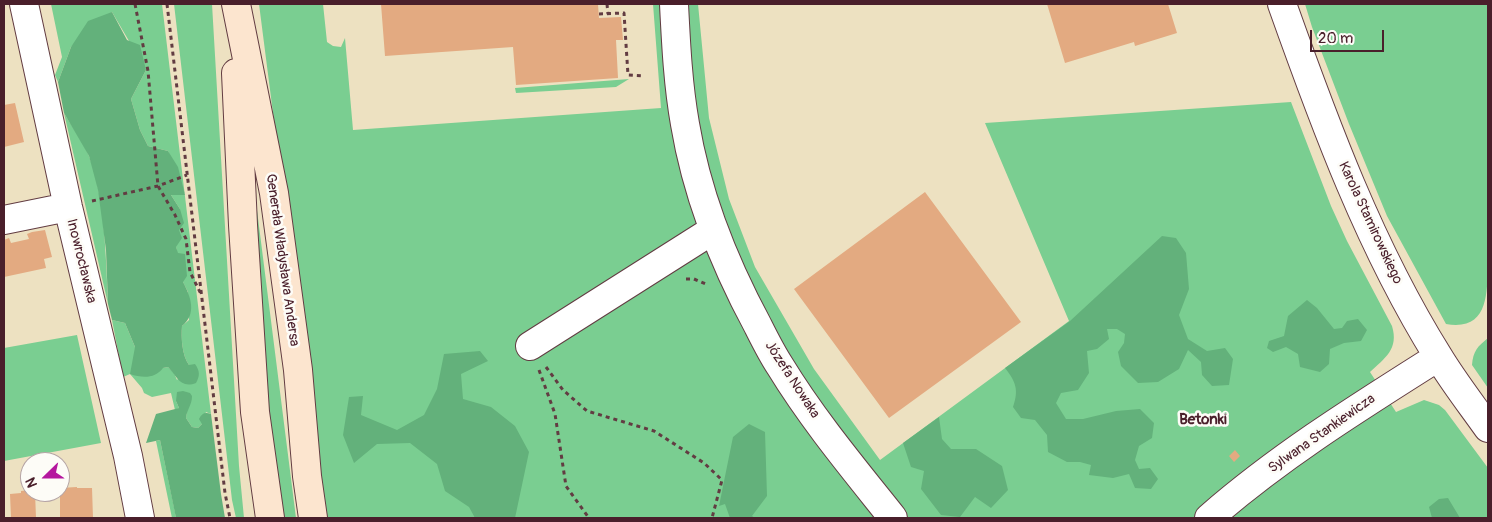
<!DOCTYPE html>
<html>
<head>
<meta charset="utf-8">
<style>
	body { margin:0 }
	#map { position:relative; width:1492px; height:522px; overflow:hidden; background:#ede1c1; font-family:Pangolin,sans-serif }
	canvas { display:block }
	.frame { position:absolute; inset:0; border:5px solid #4a1f2b; pointer-events:none }
	.north { position:absolute; left:20px; top:452px; width:50px; height:50px; box-sizing:border-box; background:#fdfcf7; border:1px solid #b5a4a5; border-radius:50%; rotate:248deg; font-size:14px; font-weight:700; line-height:20px; text-align:center; color:#4a1f2b }
	.north::after { content:''; display:block; margin:auto; width:18px; height:22px; background:#b5179e; clip-path:polygon(50% 0,100% 100%,50% 72%,0 100%) }
	.scale { position:absolute; left:1310px; top:30px; width:74px; height:22px; box-sizing:border-box; border:2px solid #4a1f2b; border-top:0; padding-left:6px; font-size:15px; line-height:18px; white-space:nowrap; color:#4a1f2b; -webkit-text-stroke:4px #fdfcf7; paint-order:stroke }
</style>
</head>
<body>
<div id="map">
<canvas width="1492" height="522"></canvas>
<div class="frame"></div>
<div class="north">N</div>
<div class="scale">20 m</div>
</div>
<script>
const c = document.querySelector('canvas').getContext('2d');
c.lineJoin = 'round';
function fillPath(path, color) {
  c.fillStyle = color;
  c.fill(path, 'evenodd');
}
function strokePath(path, color, width, dash) {
  c.strokeStyle = color;
  c.lineWidth = width;
  c.lineCap = dash ? 'butt' : 'round';
  c.setLineDash(dash || []);
  c.stroke(path);
}
function write(font, color, halo, rows, align = 'center') {
  c.font = font + ' Pangolin,sans-serif';
  c.lineWidth = 5;
  c.setLineDash([]);
  c.textBaseline = 'middle';
  c.strokeStyle = halo;
  c.fillStyle = color;
  for (const [text, x, y, turn = 0] of rows) {
    c.save();
    c.translate(x, y);
    c.rotate((+turn || 0) * Math.PI / 180);
    c.textAlign = isNaN(turn) ? turn : align;
    if (halo) c.strokeText(text, 0, 0);
    c.fillText(text, 0, 0);
    c.restore();
  }
}
fillPath(new Path2D(`
	M51 4H162L211 414 206 412 202 424 198 428 192 427 186 418 187 409 176 401 179 408 175 410 171 393 152 397 144 393 142 388 130 374 123 377 112 320 125 323 135 347 163 368 168 367 174 373 177 380 189 365C182 355 181 338 182 326L189 320 188 292 183 282 176 247 180 209 171 195H185L168 151 148 146 140 130 131 99 146 70 112 12 71 47 58 82 55 75 62 57Z
	M174 4H212L239 466 244 518H236L232 500Z
	M259 4H323L327 42 333 46 341 47 345 38 353 130 661 108 653 4H698L709 118 729 199 755 267 814 369 880 460 1069 321 985 123 1291 102 1331 206 1347 241 1392 326C1399 349 1385 358 1370 372L1396 412 1424 400 1439 405 1445 410 1488 468V518H325Z
	M1305 4H1488V265C1487 295 1488 331 1446 324L1387 216 1349 124 1312 27Z
	M629 79 616 87 516 93 515 88Z
	M64 113C72 127 83 141 89 156 105 197 106 260 108 304Z
	M250 155 296 518H280L273 473Z
	M77 335 101 443 4 461V348Z
	M1488 338V388L1472 365C1473 351 1478 346 1488 338Z
	M160 440 175 512 176 518H172L156 441Z`), '#7ace91');
fillPath(new Path2D(`
	M112 12 127 40 140 45 146 70 131 99 140 130 148 146 168 151 178 167 185 195H171L180 209 184 223 179 230 182 238 176 247 178 253 185 254 187 276 183 282C191 297 197 314 182 326 181 338 182 355 189 365L195 364C200 371 200 376 196 383 180 389 177 376 168 367L163 368C155 379 142 378 130 374L135 347 125 323 112 320 108 304 106 250 98 190 89 156 64 113 58 82 71 47 88 21Z
	M1162 236 1176 238 1186 253 1189 289 1179 315 1188 339 1207 351 1225 348 1233 359 1229 385 1212 386 1202 375 1201 362 1188 350 1179 369 1158 382 1138 383 1121 366 1118 352 1124 343 1125 334 1117 329H1107L1109 339 1097 349 1087 351 1089 373 1078 390 1061 393 1056 403 1066 419H1083L1116 411 1140 409 1154 423 1152 438 1139 446 1135 460 1139 469 1150 468 1158 479 1151 489 1135 488 1129 474 1113 478 1089 475 1091 465 1080 462H1067L1048 452 1047 435 1035 420 1021 418 1013 407C1019 390 1016 382 1005 368L1070 321Z
	M1307 300 1317 308 1334 329 1342 328 1347 321 1358 319 1367 330 1361 341 1344 343 1330 349 1329 364 1320 372 1300 367 1298 354 1286 347 1273 352 1267 348 1269 341 1284 336 1288 316Z
	M480 351 488 361 461 374 463 399 491 407 515 426 529 452 515 518H475L469 507 445 491 437 464 410 443 377 444 354 463 343 435 349 397 363 396 361 415 397 430 424 415 437 389 444 354Z
	M183 391 190 393 192 396C192 405 187 409 186 418L192 427 198 428 202 424 199 419C202 413 205 412 211 414L221 494 225 518H176L160 440 146 443 156 414 179 408 176 401 177 392Z
	M939 417 942 439 951 449H976L1002 466 1008 490 991 508 975 497 960 517 941 515 921 489 924 471 911 467 903 443Z
	M749 424 765 432 767 496 752 516 755 518H730L725 504 719 506 733 437Z
	M1448 498 1460 518H1432L1429 507 1439 499Z`), '#63b17b');
fillPath(new Path2D(`
	M381 4H598L599 18 621 17 623 40H616L618 78 516 85 513 47 385 56Z
	M1047 4H1168L1177 33 1135 46 1134 42 1065 63Z
	M15 103 24 142 4 147V105Z
	M925 192 1021 322 889 418 794 289Z
	M45 230 52 257 44 259 46 268 4 277V240L9 238 11 243 29 239 27 234 32 232Z
	M1235 450 1240 456 1234 462 1229 456Z
	M77 487V488H92L93 518H60V488Z
	M30 490V492H35L36 518H11L10 494 21 493V491Z`), '#e3aa81');
const minor = new Path2D(`
	M24 4 68 207 128 456 140 518
	M674 4C676 44 678 85 685 124 697 196 724 263 758 326 765 340 772 354 780 366 813 420 854 469 893 518
	M1282 4C1325 125 1370 247 1438 356 1453 381 1471 404 1488 428
	M4 220 68 207
	M530 346 713 230
	M1209 518C1280 456 1359 407 1438 357`);
const secondary = new Path2D(`
	M236 4 274 193 298 370 307 476 313 518
	M236 73 243 225 255 412 270 518`);
strokePath(minor, '#623c42', 30);
strokePath(secondary, '#623c42', 30);
strokePath(new Path2D(`
	M135 4 148 71 158 186 175 215 186 239 190 272 201 294
	M167 4 225 493 230 518
	M607 4 608 14
	M599 14 624 13 628 75 644 76
	M92 201 158 186 187 175
	M686 279H694L708 285
	M546 367 563 390 587 411 654 431 704 463 722 480 712 518
	M539 370 555 414 566 486 589 518`), '#623c42', 3, [4, 4]);
strokePath(minor, '#fff', 28);
strokePath(secondary, '#fce5cf', 28);
write('14px', '#4a1f2b', '#fdfcf7', [
	["Karola Stamirowskiego",1370,223,65],
	["Generała Władysława Andersa",282,260,82],
	["Inowrocławska",81,261,76],
	["Józefa Nowaka",792,380,57],
	["Sylwana Stankiewicza",1322,434,-35]
]);
write('bold 15px', '#4a1f2b', '#fdfcf7', [
	["Betonki",1203,420]
]);
</script>
</body>
</html>
